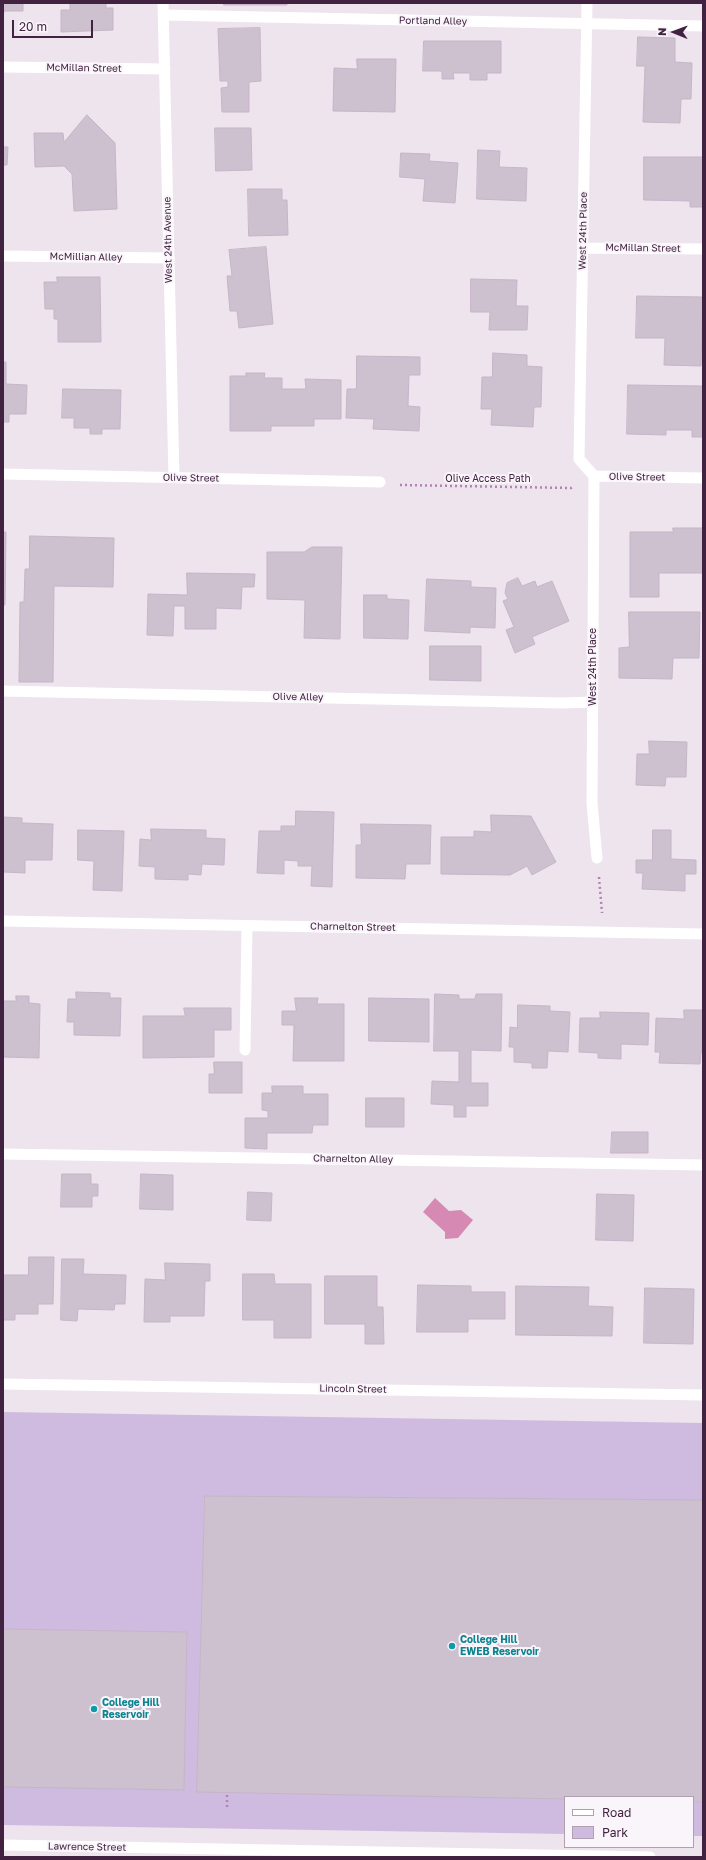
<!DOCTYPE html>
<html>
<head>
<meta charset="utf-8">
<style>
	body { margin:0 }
	#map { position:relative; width:706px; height:1860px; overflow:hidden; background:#ede4ee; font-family:"Golos Text",sans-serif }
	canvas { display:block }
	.frame { position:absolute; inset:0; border:4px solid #412240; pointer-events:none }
	.legend { position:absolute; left:564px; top:1796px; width:130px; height:52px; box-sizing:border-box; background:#f9f5fa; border:1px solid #afa1b0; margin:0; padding:5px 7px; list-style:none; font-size:12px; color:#412240 }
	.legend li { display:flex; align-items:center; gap:8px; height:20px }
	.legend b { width:20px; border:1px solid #afa1b0 }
	.north { position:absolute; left:654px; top:12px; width:40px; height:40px; -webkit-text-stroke:3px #f9f5fa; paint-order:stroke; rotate:271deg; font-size:11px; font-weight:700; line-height:16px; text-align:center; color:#412240 }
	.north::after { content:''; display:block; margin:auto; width:14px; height:18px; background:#412240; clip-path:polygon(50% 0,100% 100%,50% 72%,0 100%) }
	.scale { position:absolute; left:12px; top:20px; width:81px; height:18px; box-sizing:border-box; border:2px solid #412240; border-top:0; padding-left:5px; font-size:12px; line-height:14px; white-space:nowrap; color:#412240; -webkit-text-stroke:3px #f9f5fa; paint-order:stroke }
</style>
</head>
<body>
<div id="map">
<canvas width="706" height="1860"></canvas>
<div class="frame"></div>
<ul class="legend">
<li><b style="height:5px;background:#fff"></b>Road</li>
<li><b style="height:11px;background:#d0bbe0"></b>Park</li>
</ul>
<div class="north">N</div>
<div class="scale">20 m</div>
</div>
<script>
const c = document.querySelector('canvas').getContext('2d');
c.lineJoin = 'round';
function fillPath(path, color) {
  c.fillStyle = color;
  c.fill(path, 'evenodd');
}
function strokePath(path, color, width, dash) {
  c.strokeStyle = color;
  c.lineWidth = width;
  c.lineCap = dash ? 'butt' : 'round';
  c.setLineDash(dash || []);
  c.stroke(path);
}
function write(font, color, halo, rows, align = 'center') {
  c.font = font + ' "Golos Text",sans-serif';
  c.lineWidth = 4;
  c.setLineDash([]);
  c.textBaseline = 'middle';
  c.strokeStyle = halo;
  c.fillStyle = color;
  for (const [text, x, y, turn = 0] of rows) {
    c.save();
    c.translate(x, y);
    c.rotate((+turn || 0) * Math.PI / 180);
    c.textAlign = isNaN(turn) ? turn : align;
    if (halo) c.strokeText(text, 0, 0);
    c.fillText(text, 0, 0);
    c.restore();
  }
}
fillPath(new Path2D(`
	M3 1412 703 1423V1836H693V1797H565V1834L3 1825Z`), '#d0bbe0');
fillPath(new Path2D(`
	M435 1198 449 1211 461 1210 473 1220 458 1238 445 1239V1232L423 1212Z`), '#d689b3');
const building = new Path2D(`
	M3 3H23V11H4L3 19Z
	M70 3H106V8H113V30L61 32V10H70Z
	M224 3H287V5H224Z
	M260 28 261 81 249 82V112H222L221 88 228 87V81H220L218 29Z
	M638 37 675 38V62L692 63 691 99H681L680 123 643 122 645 66H637Z
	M424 41H501V73H487V80H470V73H453L454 79H442V71H423Z
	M357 59H396L395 112 333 111 334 68 357 69Z
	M87 115 115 143 117 209 74 211 72 174 64 166 35 167 34 133H63L64 142Z
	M215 128H251L252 170 216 171Z
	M3 147H8L7 165H3Z
	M478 150 500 151 499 167 527 168 526 201 477 199Z
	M401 153 430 154 429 161 458 163 455 203 423 201 425 179 400 177Z
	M644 157H703V207H690V201L644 200Z
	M248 189H282V200H287L288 235 249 236Z
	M266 247 273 324 239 328 237 311H230L227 276H232L229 250Z
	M57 277H100L101 342H58V319H54V309H45L44 282H57Z
	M471 279 517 280 516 306H528L527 330H489L490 312H471Z
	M637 296 703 297 701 366 664 365 665 338H636Z
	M493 353 527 355V366L542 367 541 407H534L533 427 491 425 492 409H481L482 377H492Z
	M357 356 420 357V375H409L408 406 420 407 419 431 373 429 374 419 346 418 347 389H356Z
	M3 362H6V384L27 385 26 414H9V422H3Z
	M246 373H265L264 378H282V389H306L305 379 341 380V419H314V426H271V431H230V376H246Z
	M628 385 703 386V437H692V430H666V435L627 434Z
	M63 389 121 390 120 429H102V434H90V428H74V418H62Z
	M673 528H703V573H659V597H630V532H673Z
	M3 532H6L5 605H3Z
	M30 536 114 538 113 587 54 586 53 682H19L20 602H24L25 569H29Z
	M312 547H342L340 639 304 638 305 600 267 599V552H304Z
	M187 573 255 574 254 587H242L241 609 216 608V629H185V606H174L173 636 147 635 148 594 187 595Z
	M518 578 522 586 535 581 537 587 552 581 569 621 532 637 535 644 515 653 506 630 514 627 503 601 508 599 505 593 507 583Z
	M427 579 471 581V587L496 588 495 628 470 627V633L425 631Z
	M364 595H387V599L409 600 408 639 364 638Z
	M629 612H700L699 658H673L672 679 619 678V648L629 647Z
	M430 646H481V681L430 680Z
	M649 741 687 742 686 777H666L665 786 636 785 637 754H649Z
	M296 811 334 812 332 887 311 886 312 866H298V861L284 860V874L257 873 259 831H281V826H295Z
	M491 815 531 816 556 862 532 875 527 866 510 875 441 874V837H474V831L491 832Z
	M3 817 22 818V823L53 824 52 860H25V873L3 872Z
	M361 824 431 825 430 864H406L405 879 356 878V845H361Z
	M151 829 206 830V838L225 839 224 865 202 864 201 875 188 874V880L155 879V867L139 866 140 839 151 840Z
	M78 830 124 831 122 891 93 890 94 861 78 860Z
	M653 830H671V859L696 860V874H685V891L642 889 643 873H636V860H652Z
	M76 992 110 993V998H121L120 1036 74 1035V1022H67L68 999H76Z
	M435 994 459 995V999H475L476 994H502L501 1051 471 1050V1083H488V1106H466V1117H454V1105L431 1104 432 1081 459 1082V1051H434Z
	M16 996H29V1003L40 1004 39 1058 3 1057V1001H16Z
	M295 998H318L317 1004H344V1061H293L294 1025H282V1011H296Z
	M369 998 429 999V1042L369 1041Z
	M518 1005 550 1006V1011L570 1012 568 1052 548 1051 547 1068H532V1063L514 1062V1047H509L510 1027 517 1028Z
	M184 1008H231V1030H214V1057L143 1058V1016H185Z
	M684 1010H703V1052H701L700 1064 659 1063 660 1052H655L656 1018 684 1019Z
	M600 1012 649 1013 648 1045 621 1044V1059L598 1058V1053L579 1052 580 1018H600Z
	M214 1062H242V1093H209V1074H214Z
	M272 1086H303V1094H328V1125H313L312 1133H267V1149L245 1148V1118H268V1111L262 1110V1093H272Z
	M366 1098H404V1127H366Z
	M612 1132H648V1153H611Z
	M62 1174H91V1184H98V1196H92V1207H61Z
	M141 1174 173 1175V1210L140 1209Z
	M248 1192 272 1193 271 1221 247 1220Z
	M597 1194 634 1195 633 1241 596 1240Z
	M29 1257H54L53 1304H38V1314H15V1320H3V1275H28Z
	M62 1259H84L83 1274 126 1275 125 1304H115L114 1310 78 1309 77 1321 61 1320Z
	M165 1263 210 1264V1281H205L204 1316H170V1322H144L145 1279 165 1280Z
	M243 1274H274L275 1284H311V1338H274V1320H243Z
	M325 1276H377V1307H383L384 1344H365V1324H325Z
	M418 1285 471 1286V1292H505V1319H468V1332H417Z
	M516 1286 589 1287 588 1306 613 1307 612 1336 516 1335Z
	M645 1288 694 1289 693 1344 644 1343Z
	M205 1496 703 1500V1802H693V1797H565V1799L197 1792Z
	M3 1629 187 1632 184 1790 3 1787Z`);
fillPath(building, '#cdc0cf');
strokePath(building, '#c6b5c8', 1);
strokePath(new Path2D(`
	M400 485 571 488 574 486
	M599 877 602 913
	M227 1807V1792`), '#b382b4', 2.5, [2, 3]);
strokePath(new Path2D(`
	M164 15 703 26
	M3 256 169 258
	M3 691 561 703 593 702
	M3 1154 703 1165`), '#fff', 11);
strokePath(new Path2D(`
	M163 3 174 478
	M587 3 579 459 594 476 703 478
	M3 67 165 69
	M583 248 703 249
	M3 474 380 482
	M594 476 592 803 597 858
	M3 921 703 934
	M245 1050 247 926
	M3 1384 703 1395
	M3 1845 650 1857`), '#fff', 11);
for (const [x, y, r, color] of [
	[452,1646,4,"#0f9aa8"],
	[94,1709,4,"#0f9aa8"]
]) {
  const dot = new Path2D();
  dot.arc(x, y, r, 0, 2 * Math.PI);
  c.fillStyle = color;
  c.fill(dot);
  strokePath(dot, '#f9f5fa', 1.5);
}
write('10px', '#412240', '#f9f5fa', [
	["Portland Alley",433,21,1],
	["McMillan Street",84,68,1],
	["West 24th Place",583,231,-89],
	["West 24th Avenue",168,240,-91],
	["McMillan Street",643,248,1],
	["McMillian Alley",86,257,1],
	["Olive Street",637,477,1],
	["Olive Street",191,478,1],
	["Olive Access Path",488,479],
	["West 24th Place",593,667,-90],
	["Olive Alley",298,697,1],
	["Charnelton Street",353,927,1],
	["Charnelton Alley",353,1159,1],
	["Lincoln Street",353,1389,1],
	["Lawrence Street",87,1847,1]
]);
write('bold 10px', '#0d838f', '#f9f5fa', [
	["College Hill",460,1640],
	["EWEB Reservoir",460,1652],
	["College Hill",102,1703],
	["Reservoir",102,1715]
], 'left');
</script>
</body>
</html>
